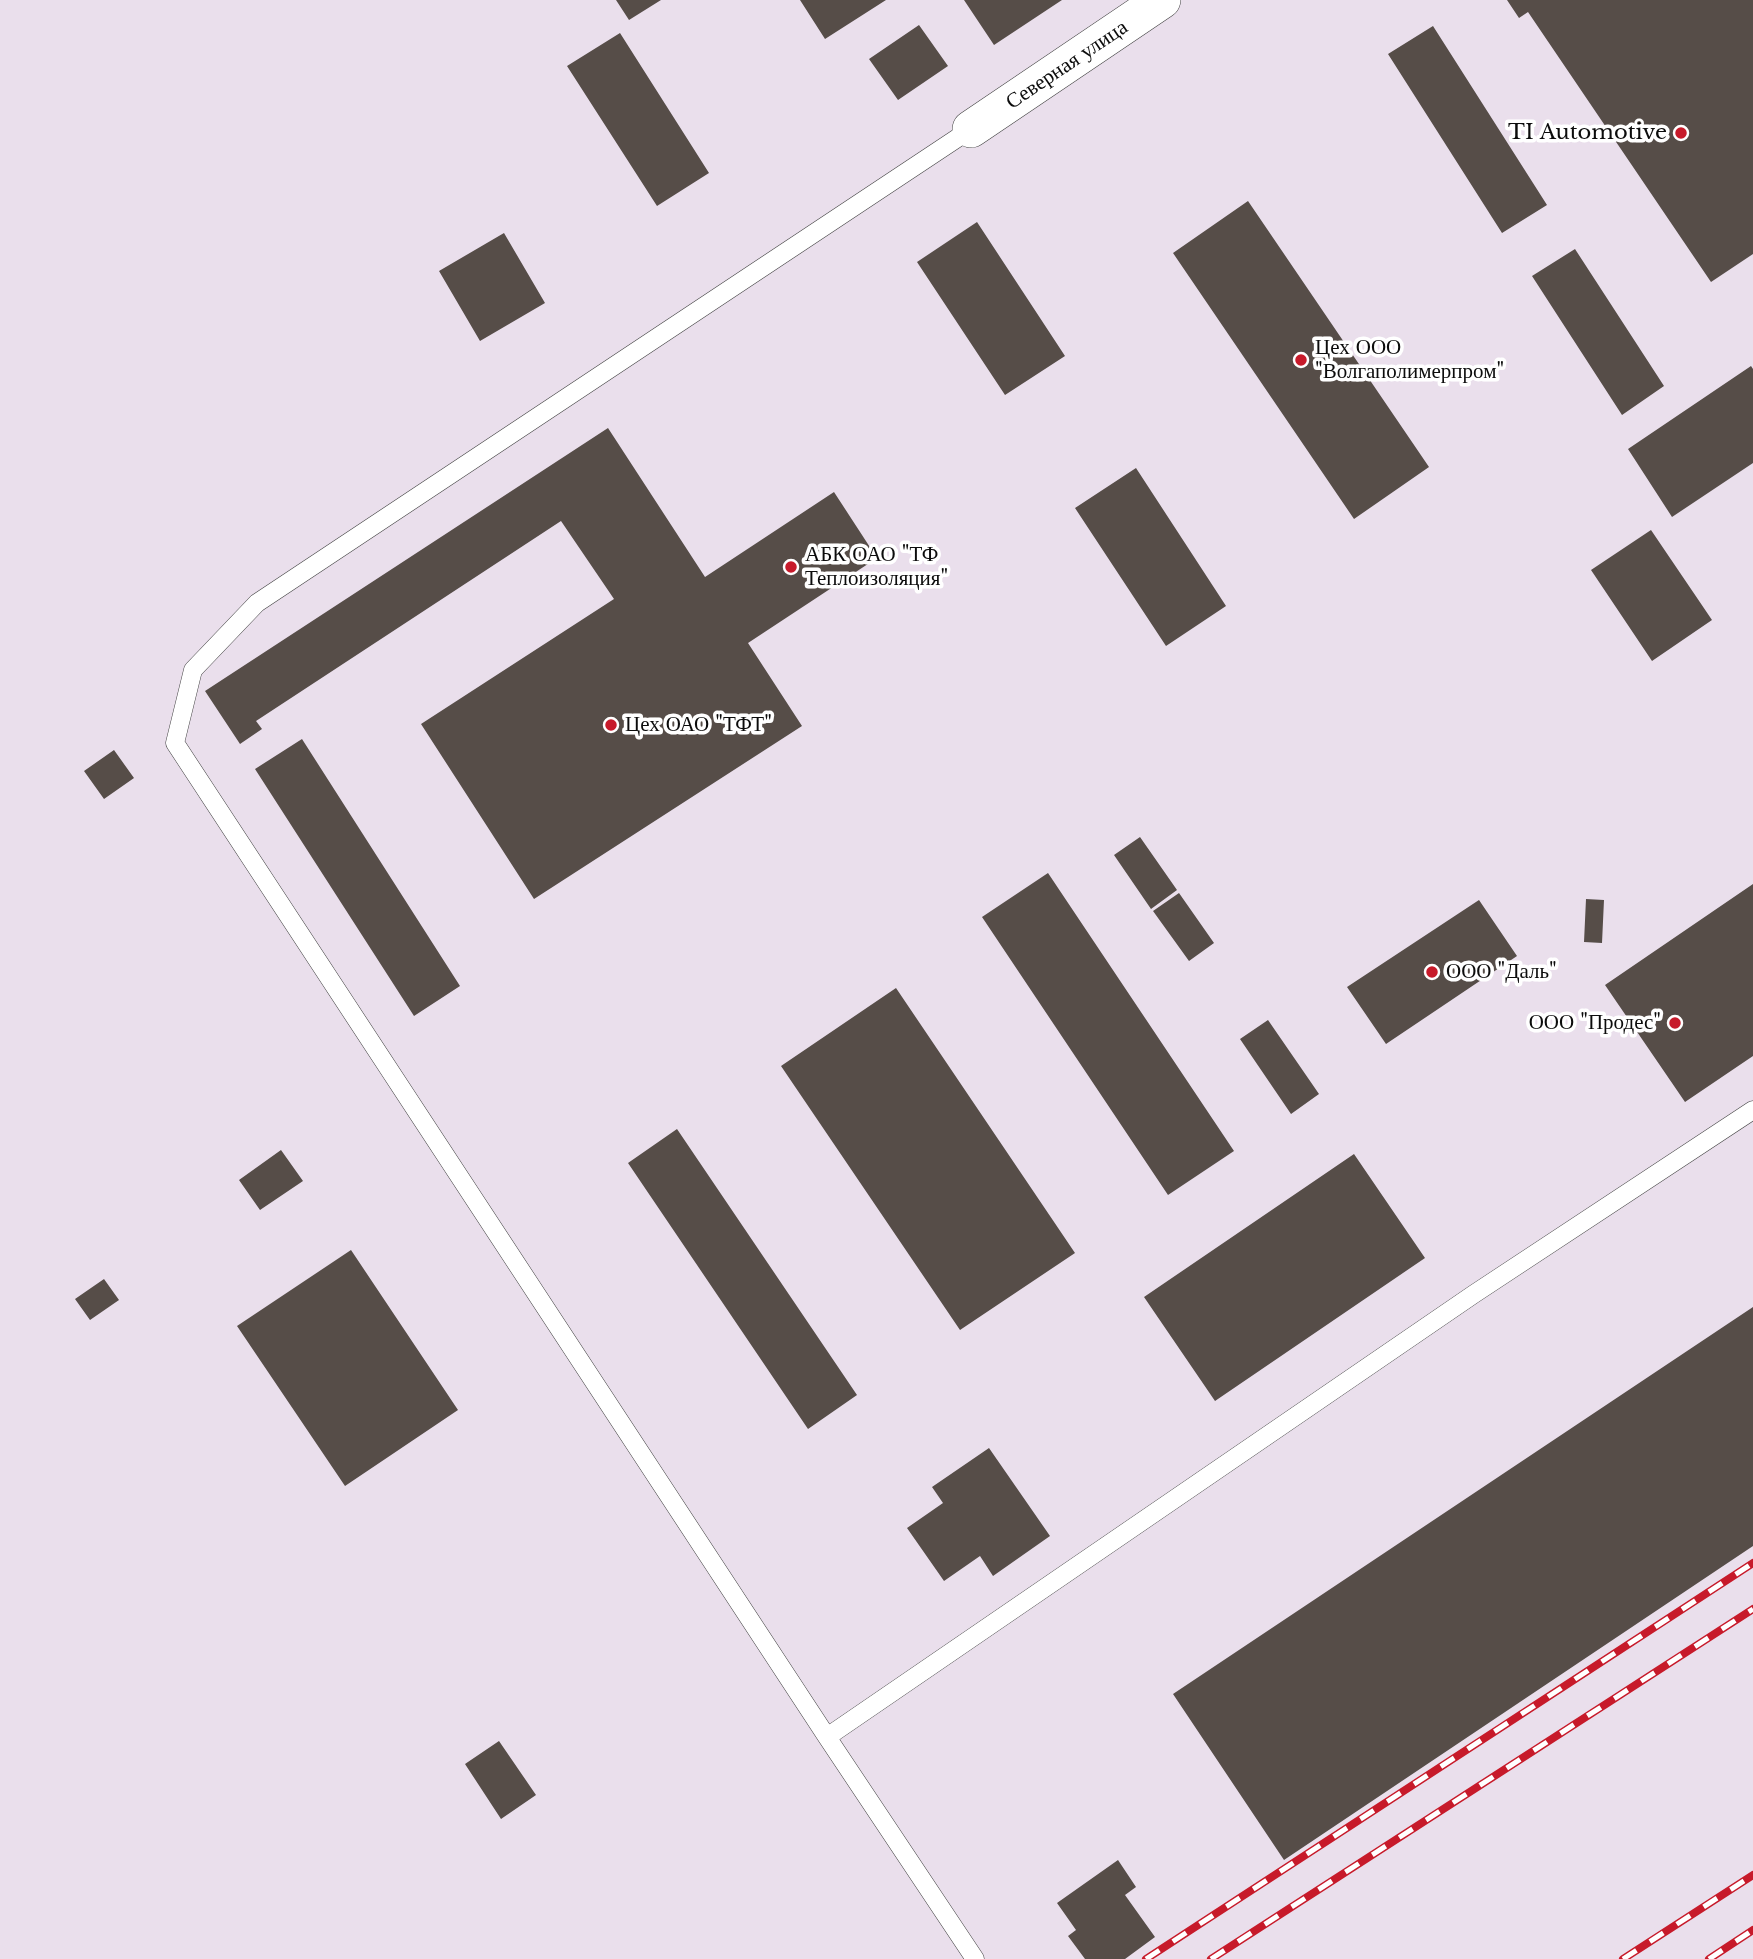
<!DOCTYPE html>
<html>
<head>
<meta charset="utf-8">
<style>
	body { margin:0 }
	canvas { display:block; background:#fffaec }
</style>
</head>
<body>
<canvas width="1753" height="1959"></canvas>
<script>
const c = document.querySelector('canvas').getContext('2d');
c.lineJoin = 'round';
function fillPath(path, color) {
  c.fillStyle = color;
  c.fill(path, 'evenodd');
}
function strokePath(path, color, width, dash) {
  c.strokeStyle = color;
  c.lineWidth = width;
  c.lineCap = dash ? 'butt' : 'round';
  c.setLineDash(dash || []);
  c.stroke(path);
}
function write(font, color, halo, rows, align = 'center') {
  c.font = font + ' "Libre Baskerville",serif';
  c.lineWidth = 7;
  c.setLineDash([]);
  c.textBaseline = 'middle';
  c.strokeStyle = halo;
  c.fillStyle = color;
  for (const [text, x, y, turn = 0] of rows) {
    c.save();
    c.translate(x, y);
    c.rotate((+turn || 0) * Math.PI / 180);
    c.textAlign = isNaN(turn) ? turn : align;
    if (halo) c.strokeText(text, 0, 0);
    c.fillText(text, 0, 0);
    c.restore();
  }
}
fillPath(new Path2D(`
	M0 0H1753V1959H0Z`), '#eadfec');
fillPath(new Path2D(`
	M616 0H661L629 20Z
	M800 0H886L825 39Z
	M964 0H1062L994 45Z
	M1507 0H1753V254L1711 282 1528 12 1519 18Z
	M919 25 948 66 898 100 869 59Z
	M1433 26 1547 205 1502 233 1388 54Z
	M620 33 709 173 657 206 567 66Z
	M1248 201 1429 467 1354 519 1173 253Z
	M977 222 1065 356 1005 395 917 262Z
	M504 233 545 303 480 341 439 271Z
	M1575 249 1664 386 1622 415 1532 276Z
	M1751 366 1753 369V463L1672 517 1628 449Z
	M608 428 705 577 834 492 877 558 748 643 802 726 534 899 421 724 614 599 561 521 256 721 262 729 240 744 205 691Z
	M1136 468 1226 606 1166 646 1075 508Z
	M1651 530 1712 620 1652 661 1591 570Z
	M302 739 460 986 414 1016 255 769Z
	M114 750 134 778 104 799 84 771Z
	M1140 837 1177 890 1151 909 1114 855Z
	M1048 873 1234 1151 1168 1195 982 917Z
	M1753 884V1056L1685 1102 1605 985Z
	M1179 893 1214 943 1189 961 1153 911Z
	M1586 899 1604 900 1602 943 1584 942Z
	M1479 900 1517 956 1386 1044 1347 987Z
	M896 988 1075 1253 960 1330 781 1066Z
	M1268 1020 1319 1094 1291 1114 1240 1039Z
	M677 1129 857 1395 808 1429 628 1163Z
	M281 1150 303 1181 260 1210 239 1180Z
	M1354 1154 1425 1258 1215 1401 1144 1297Z
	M351 1250 458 1410 345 1486 237 1326Z
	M104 1279 119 1300 90 1320 75 1299Z
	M1753 1307V1546L1284 1860 1173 1694Z
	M989 1448 1050 1536 993 1576 980 1556 944 1581 907 1528 943 1503 932 1487Z
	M499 1741 536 1795 501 1819 465 1764Z
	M1118 1860 1136 1887 1125 1895 1155 1937 1125 1959H1085L1068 1936 1076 1930 1057 1903Z`), '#564d48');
const lane = new Path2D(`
	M971 129 257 603 193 670 175 743 827 1737 975 1959
	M827 1737 1474 1294 1753 1110`);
const street = new Path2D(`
	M971 129 1162 0`);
strokePath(lane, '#3f3f3f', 19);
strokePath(street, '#3f3f3f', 38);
strokePath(lane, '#fff', 18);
strokePath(street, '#fff', 37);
const rail = new Path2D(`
	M1146 1959 1753 1563
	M1211 1959 1753 1609
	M1623 1959 1753 1875
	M1709 1959 1753 1930`);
strokePath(rail, '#c71a2a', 8);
strokePath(rail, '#fff', 5, [16]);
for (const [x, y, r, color] of [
	[1681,133,7,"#c71a2a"],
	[1301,360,7,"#c71a2a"],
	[791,567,7,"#c71a2a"],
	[611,725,7,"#c71a2a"],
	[1432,972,7,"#c71a2a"],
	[1675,1023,7,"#c71a2a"]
]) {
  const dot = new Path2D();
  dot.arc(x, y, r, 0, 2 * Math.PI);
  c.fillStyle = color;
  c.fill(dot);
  strokePath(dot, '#fff', 2.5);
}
write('21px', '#0c0c0c', '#fff', [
	["Северная улица",1067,65,-34]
]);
write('21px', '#0c0c0c', '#fff', [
	["TI Automotive",1667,133,"right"],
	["Цех ООО",1315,348],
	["\"Волгаполимерпром\"",1315,372],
	["АБК ОАО \"ТФ",805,555],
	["Теплоизоляция\"",805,579],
	["Цех ОАО \"ТФТ\"",625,725],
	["ООО \"Даль\"",1446,972],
	["ООО \"Продес\"",1661,1023,"right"]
], 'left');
</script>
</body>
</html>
